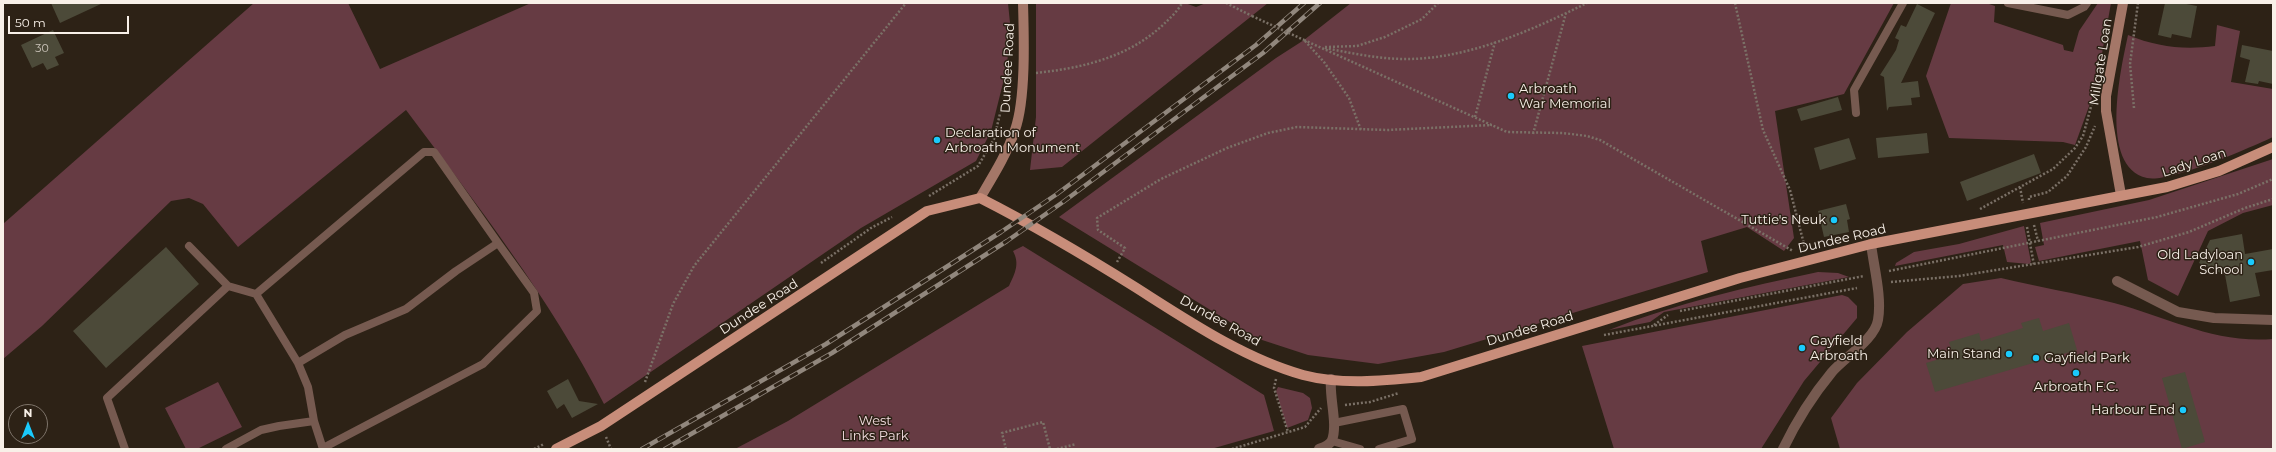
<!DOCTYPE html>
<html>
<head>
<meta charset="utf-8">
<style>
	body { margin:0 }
	#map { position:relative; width:2276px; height:452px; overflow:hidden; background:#2d2216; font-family:Montserrat,sans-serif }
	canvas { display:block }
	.frame { position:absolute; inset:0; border:4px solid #f8f0e8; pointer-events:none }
	.north { position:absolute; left:8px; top:404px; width:40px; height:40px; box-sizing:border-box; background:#2d2216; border:1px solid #7e746a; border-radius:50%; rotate:0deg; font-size:11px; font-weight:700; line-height:16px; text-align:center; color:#f8f0e8 }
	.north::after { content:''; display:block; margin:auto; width:14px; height:18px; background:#1acafc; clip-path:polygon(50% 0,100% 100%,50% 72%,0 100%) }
	.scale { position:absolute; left:8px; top:16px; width:121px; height:18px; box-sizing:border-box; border:2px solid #f8f0e8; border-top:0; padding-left:5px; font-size:12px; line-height:14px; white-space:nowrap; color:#f8f0e8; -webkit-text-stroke:3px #2d2216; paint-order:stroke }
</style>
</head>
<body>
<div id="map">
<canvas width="2276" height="452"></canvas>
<div class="frame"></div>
<div class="north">N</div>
<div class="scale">50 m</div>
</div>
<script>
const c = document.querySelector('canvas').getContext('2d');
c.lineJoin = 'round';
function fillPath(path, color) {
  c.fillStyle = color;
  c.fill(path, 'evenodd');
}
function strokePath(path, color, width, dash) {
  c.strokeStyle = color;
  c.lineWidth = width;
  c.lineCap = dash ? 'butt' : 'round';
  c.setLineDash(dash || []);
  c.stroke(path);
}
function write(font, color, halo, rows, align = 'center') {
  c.font = font + ' Montserrat,sans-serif';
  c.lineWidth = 3;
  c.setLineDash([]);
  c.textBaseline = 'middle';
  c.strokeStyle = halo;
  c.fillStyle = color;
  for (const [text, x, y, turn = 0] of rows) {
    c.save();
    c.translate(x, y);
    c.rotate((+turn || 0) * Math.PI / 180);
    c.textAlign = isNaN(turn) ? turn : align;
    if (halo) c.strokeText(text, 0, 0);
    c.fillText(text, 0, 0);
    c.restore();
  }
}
fillPath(new Path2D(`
	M254 3H348L380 69 531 3H1008L1010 23 1007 67 991 131 976 161 861 228 604 404C550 298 477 205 406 110L238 247 203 204 189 198 171 201 42 326 3 359V224Z
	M1036 3H1185L1196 7 1206 3H1268L1062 167 1030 170 1036 117Z
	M1351 3H1894L1844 94 1775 111 1794 238 1784 251 1747 227 1701 241 1708 272 1444 352 1378 364 1308 355 1256 338 1059 217 1276 58 1304 40Z
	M1951 3H1986L1995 6 1994 22 2063 45 2064 50 2073 52 2079 31 2098 3H2111L2096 87 2075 145 2063 142 1949 138 1926 76Z
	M2217 25 2240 31 2231 82 2273 89V137C2249 148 2170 183 2147 178 2098 167 2121 68 2128 35 2157 47 2184 50 2215 46Z
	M2273 159V205L2243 213 2208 231 2178 296 2148 280 2140 241 2039 261 2035 247 2044 245 2040 223 2149 200Z
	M2024 226 2031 262 2029 264 2007 262 2003 245 1895 266 1896 263 1914 252 1959 244Z
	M1023 246 1264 395 1274 431 1211 449H735L788 421 1009 286C1015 273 1020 264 1013 251Z
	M1818 272 1838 273 1849 277 1664 312 1650 322 1609 330C1677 303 1747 287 1818 272Z
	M2001 278C2038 287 2076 293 2114 303 2168 317 2214 344 2273 339V449H1840L1831 418 1857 383 1907 332 1963 284Z
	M1842 295 1848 297 1857 306V318L1804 381 1761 449H1614L1582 346Z
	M218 382 242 427 197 449H186L165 408Z
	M1278 387 1303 393 1310 398 1312 408 1308 420 1287 428 1276 391Z`), '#663b43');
fillPath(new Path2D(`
	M51 3H103L60 23Z
	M2165 3H2181L2197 6 2191 38 2172 34 2171 38 2158 35Z
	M1917 4 1935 13 1901 83 1918 81 1920 97 1911 98 1912 105 1889 107 1887 111 1884 77 1880 75 1896 50 1899 40 1895 38 1901 25 1906 27Z
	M53 30 64 53 55 57 59 65 47 70 43 63 32 68 21 45Z
	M2242 45 2273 51V84L2259 81 2258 84 2245 82 2250 60 2240 57Z
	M1838 97 1842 110 1801 121 1797 109Z
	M1927 133 1929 153 1878 158 1876 138Z
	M1849 138 1856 159 1820 170 1814 148Z
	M2034 154 2041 173 1967 201 1960 182Z
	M1846 204 1850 219 1847 220 1849 232 1824 237 1818 211Z
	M2242 234 2245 254 2273 249V270L2255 273 2260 296 2230 302 2225 275 2199 263 2210 240Z
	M166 247 199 284 106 368 73 331Z
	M2039 318 2043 331 2069 323 2077 350 1935 392 1926 363 1953 355 1949 342 1979 333 1981 341 2023 328 2021 323Z
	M2185 372 2205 442 2182 449 2162 378Z
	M568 379 579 401 598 404 572 418 564 404 557 409 547 391Z`), '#4c4a39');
strokePath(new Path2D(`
	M1226 3 1252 16
	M1735 3 1763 130 1790 190 1805 248
	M1304 40 1507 132 1563 133 1587 136 1600 140 1793 251
	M1305 41 1324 62 1349 98 1361 130
	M1325 47 1357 46 1385 37 1422 19 1438 3
	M1325 48C1351 53 1378 59 1406 59 1469 59 1532 30 1587 3
	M1036 73C1083 68 1129 57 1164 24 1170 18 1178 11 1182 3
	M2134 108 2130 64 2138 3
	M1475 117 1495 42
	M1533 134 1566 13
	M2020 187 2023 203
	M929 196 978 166 994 139 1008 80
	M2029 200V197L2048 192 2067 176 2086 147 2095 126
	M1980 209 2053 169 2075 148 2083 136 2092 103
	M2034 225 2038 241
	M2027 227 2034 265
	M1117 262 1125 248 1098 230 1097 218 1161 179 1227 148 1268 133 1297 127 1387 130 1492 125
	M821 263 871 228 892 217
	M1889 271 2157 217 2238 194 2273 179
	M1891 282 1959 276 2138 247 2189 232 2245 208 2273 199
	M1680 311 1864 276
	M1654 325 1668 315
	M1604 335 1857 288
	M1276 379 1274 388 1288 432
	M645 382 673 304 694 266 906 3
	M1345 405 1370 402 1399 393
	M606 437 611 449
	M534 449 544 444
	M1006 449 1002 433 1043 422 1050 449
	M1057 449 1076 444
	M1232 449 1305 427 1321 408`), '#7b7167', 2.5, [2, 2]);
strokePath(new Path2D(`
	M2008 3 2068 15 2084 7 2087 3
	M1856 113 1854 90 1903 3
	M189 246 228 286 256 294 298 363 308 387 314 421 323 449
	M256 294 424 152H434L498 243
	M298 363 345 335 406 309 456 271 498 243 534 293 537 311 483 364 323 448
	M1334 423 1403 409 1412 439 1379 449
	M1332 441 1360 449
	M125 449 107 398 228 286
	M226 449 261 430 279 426 314 421`), '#765a50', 8);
strokePath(new Path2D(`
	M2117 281 2178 312 2214 318 2273 320
	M1319 449C1324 447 1330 445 1332 440 1338 424 1329 397 1331 379
	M1783 449C1796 422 1813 395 1832 372 1845 357 1875 339 1878 320 1882 297 1874 268 1871 244`), '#765a50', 10);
strokePath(new Path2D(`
	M2121 195 2106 111V96L2123 3
	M980 198C993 176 1007 154 1015 130 1026 99 1024 37 1023 3`), '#a47768', 10);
strokePath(new Path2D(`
	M556 449 601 426 927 211 980 198C1033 225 1084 255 1135 287 1187 320 1243 358 1303 375 1341 385 1382 381 1421 377L1740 278 1871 244 2167 187 2219 171 2273 147`), '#c88d7a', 10);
const rail = new Path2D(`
	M642 449 826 344 1001 232 1057 194 1256 45 1304 3
	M665 449 832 353 1007 241 1063 202 1263 53 1320 3`);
strokePath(rail, '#91877d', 4.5);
strokePath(rail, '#2d2216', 3, [9]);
strokePath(new Path2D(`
	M1252 16 1304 40`), '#7b7167', 2.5, [2, 2]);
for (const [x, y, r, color] of [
	[1511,96,4,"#1acafc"],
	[937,140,4,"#1acafc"],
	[1834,220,4,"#1acafc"],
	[2251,262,4,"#1acafc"],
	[1802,348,4,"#1acafc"],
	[2009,354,4,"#1acafc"],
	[2036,358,4,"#1acafc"],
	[2076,373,4,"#1acafc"],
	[2183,410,4,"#1acafc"]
]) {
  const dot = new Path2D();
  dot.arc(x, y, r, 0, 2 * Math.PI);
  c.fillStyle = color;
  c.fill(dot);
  strokePath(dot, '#2d2216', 1.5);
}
write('11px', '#cdc6bc', null, [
	["30",42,49]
]);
write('13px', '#f8f0e8', '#2d2216', [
	["Millgate Loan",2101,62,-81],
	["Dundee Road",1008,68,-87],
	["Lady Loan",2194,163,-18],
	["Dundee Road",1842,239,-13],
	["Dundee Road",759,307,-33],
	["Dundee Road",1220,321,29],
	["Dundee Road",1530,329,-17]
]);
write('13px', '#f8f0e8', '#2d2216', [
	["Arbroath",1519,89],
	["War Memorial",1519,104],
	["Declaration of",945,133],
	["Arbroath Monument",945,148],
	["Tuttie's Neuk",1826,220,"right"],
	["Old Ladyloan",2243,255,"right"],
	["School",2243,270,"right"],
	["Gayfield",1810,341],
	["Arbroath",1810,356],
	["Main Stand",2001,354,"right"],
	["Gayfield Park",2044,358],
	["Arbroath F.C.",2076,387,"center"],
	["Harbour End",2175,410,"right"]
], 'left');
write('13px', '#f2dcdf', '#2d2216', [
	["West",875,421],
	["Links Park",875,436]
]);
</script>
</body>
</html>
